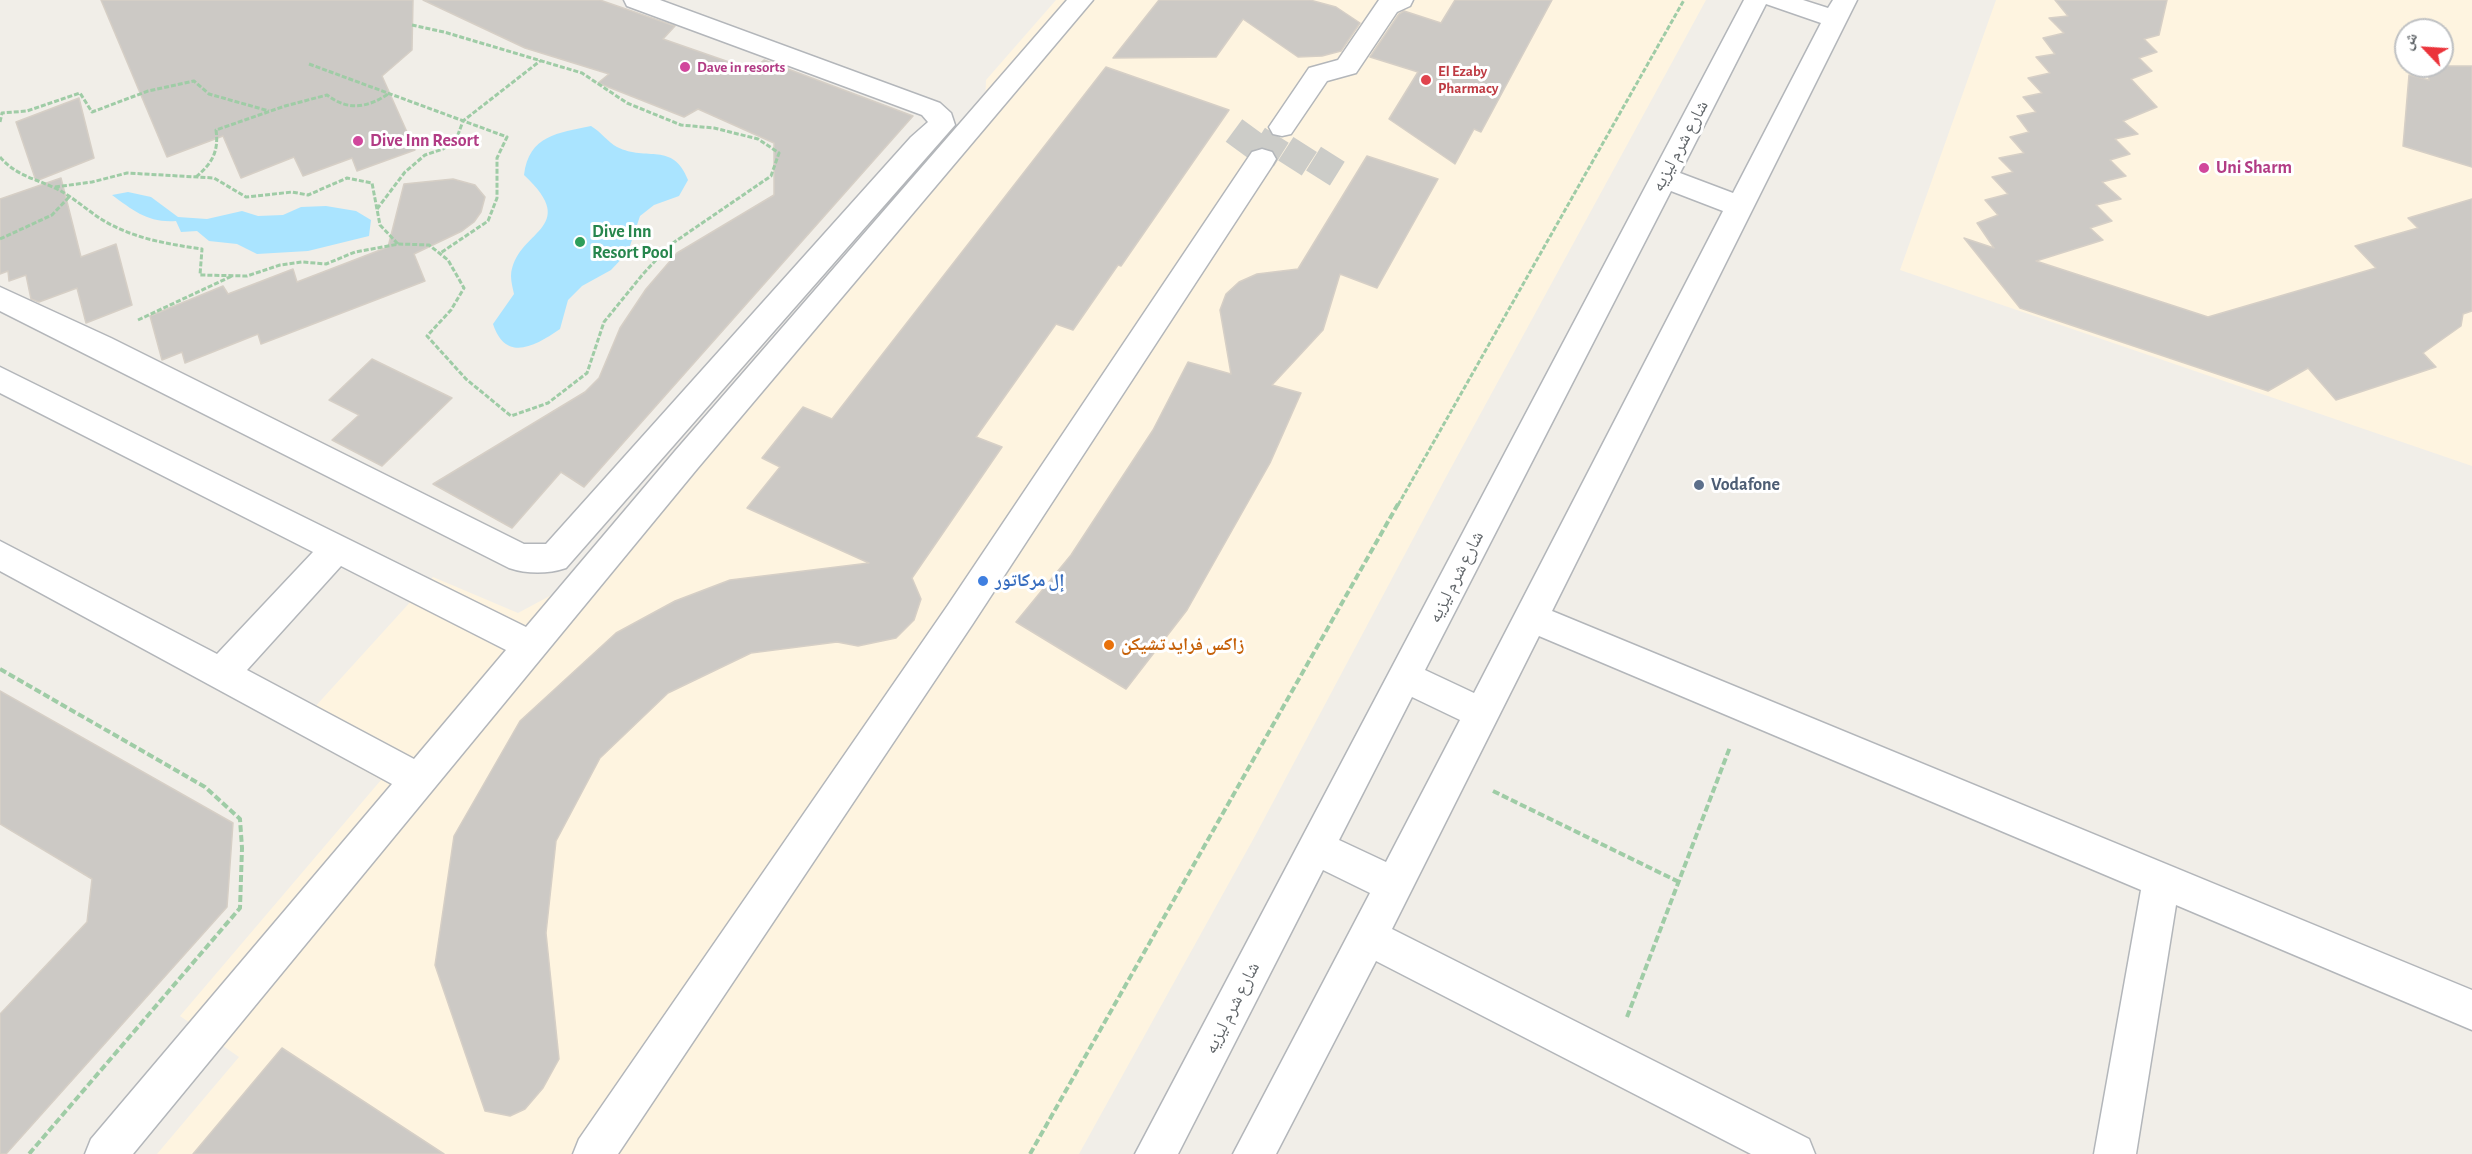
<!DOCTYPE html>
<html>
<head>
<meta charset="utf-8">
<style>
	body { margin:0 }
	#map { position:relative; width:2472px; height:1154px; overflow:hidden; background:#f1eee8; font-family:"Alegreya Sans","Noto Naskh Arabic",sans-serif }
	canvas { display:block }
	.north { position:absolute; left:2394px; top:18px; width:60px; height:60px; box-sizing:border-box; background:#fff; border:2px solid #bfc1c3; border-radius:50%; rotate:295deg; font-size:16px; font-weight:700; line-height:24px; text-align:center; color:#5f6468 }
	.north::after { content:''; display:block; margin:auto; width:21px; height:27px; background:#eb343b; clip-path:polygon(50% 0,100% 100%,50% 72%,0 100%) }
</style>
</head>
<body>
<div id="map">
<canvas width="2472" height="1154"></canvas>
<div class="north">ش</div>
</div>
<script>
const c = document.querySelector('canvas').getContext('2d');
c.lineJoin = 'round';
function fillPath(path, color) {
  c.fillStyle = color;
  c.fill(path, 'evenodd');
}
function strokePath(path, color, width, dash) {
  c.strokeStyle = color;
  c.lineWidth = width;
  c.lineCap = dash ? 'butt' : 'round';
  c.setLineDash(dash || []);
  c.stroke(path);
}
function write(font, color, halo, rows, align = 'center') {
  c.font = font + ' "Alegreya Sans","Noto Naskh Arabic",sans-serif';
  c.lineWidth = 6;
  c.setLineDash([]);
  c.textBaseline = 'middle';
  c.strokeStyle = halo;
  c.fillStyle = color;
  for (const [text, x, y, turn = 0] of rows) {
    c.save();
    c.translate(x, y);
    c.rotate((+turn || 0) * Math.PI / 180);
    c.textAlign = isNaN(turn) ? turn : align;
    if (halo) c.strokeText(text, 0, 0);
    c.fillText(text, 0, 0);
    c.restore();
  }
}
fillPath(new Path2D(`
	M1056 0H1706L1446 477 1255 836 1079 1154H157L239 1057 180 1016 381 780 293 731 433 577 518 613 572 584 985 105 986 80Z
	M1996 0H2472V466L1900 270ZM2406 30H2442V66H2406Z`), '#fef4e0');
fillPath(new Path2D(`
	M591 126C601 132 608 142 617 147 647 162 673 141 688 180L679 196 654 205 640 216 628 252 611 270 582 286 568 300 560 329C535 346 506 363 493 324L514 294C513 289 511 282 511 276 514 230 583 230 524 175 529 135 558 133 591 126Z
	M128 192 151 197 178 217 207 219 242 211 258 216 283 215 301 207 326 206 356 211 371 220 369 236 308 251 257 254 237 244 209 241 197 231 181 232 176 221C148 223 134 211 112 195Z`), '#aae4ff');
const building = new Path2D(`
	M101 0H413L412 50 382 76 415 150 357 171 352 158 303 176 294 157 241 178 223 136 167 157Z
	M423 0H600L675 26 663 39 752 70 764 60 913 116 584 487 561 472 512 528 433 484 585 392 599 378 620 328 646 289 677 253 774 195V143L698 109 684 117 598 83 609 74 525 48Z
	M1159 0H1310L1336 7 1360 23 1341 51 1322 56 1298 57 1243 19 1216 57 1113 58Z
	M1455 0H1552L1481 132 1474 129 1455 164 1389 119 1418 72 1370 57 1399 14 1404 11 1441 23Z
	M2055 0H2167L2159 35 2144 39 2157 52 2139 58 2152 71 2131 79 2157 107 2123 121 2138 134 2115 139 2130 154 2110 160 2126 176 2102 182 2121 199 2096 205 2112 221 2090 228 2103 240 2036 261 2208 317 2376 268 2355 246 2418 228 2408 218 2472 199V311L2463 314 2461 326 2423 353 2436 367 2336 400 2308 368 2268 391 2020 308 1964 238 1994 248 1977 223 1998 215 1985 200 2008 194 1992 177 2013 172 1999 158 2024 153 2010 137 2029 132 2017 116 2036 112 2023 97 2042 93 2028 78 2050 73 2036 57 2055 54 2043 38 2064 33 2049 18 2068 16Z
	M2428 66H2472V167L2403 146 2409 75 2429 80Z
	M1106 67 1229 110 1121 266 1118 265 1073 330 1056 324 976 437 1002 447 912 578 921 599 914 620 896 638 858 646 837 642 751 653 668 693 600 758 556 841 546 933 559 1059 543 1088 525 1109 510 1116 485 1111 435 965 454 836 520 721 616 633 675 601 730 580 869 563 747 508 780 467 762 458 803 407 832 419Z
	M79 98 94 158 36 181 16 122Z
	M1367 156 1438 179 1377 288 1340 274 1323 330 1272 385 1301 393 1270 463 1187 610 1126 689 1016 622 1071 555 1153 430 1188 362 1231 374 1220 310 1226 294 1239 282 1257 274 1298 269Z
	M61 178 81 257 116 244 132 305 86 323 77 288 39 302 31 299 26 275 9 281 8 271 0 274V199Z
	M453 179 475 185 485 197 481 212 474 222 462 231 414 254 425 281 261 344 258 334 185 363 182 352 162 360 150 316 223 286 228 294 293 269 297 282 388 247 404 184Z
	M372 359 452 398 382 466 332 440 359 415 329 400Z
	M0 691 233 823 227 907 6 1154H0V1014L87 922 92 879 0 824Z
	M282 1048 444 1154H193Z`);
fillPath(building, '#ccc9c5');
strokePath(building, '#d6cfc6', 1.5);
strokePath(new Path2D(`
	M1237 150 1259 120
	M1262 159 1282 127
	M1290 168 1310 137
	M1318 178 1338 146`), '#ccccc8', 28, [28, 14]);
const minor = new Path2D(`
	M624 0H660L940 103 951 113 955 125 566 568C548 574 527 574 509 568L0 311V287L111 338 524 544H546L911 137 928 122 922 115 627 6Z
	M1067 0H1093L697 469 133 1154H85L91 1139 392 784 0 571V541L217 654 313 552 0 393V367L526 627 675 451ZM341 566 506 650 414 759 247 670Z
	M1379 0H1413L1410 6 1397 12 1356 73 1327 81 1291 134 1282 136 1273 134 1269 127 1309 68 1338 60Z
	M1744 0H1803L1828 8 1833 0H1857L1552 611 2472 990V1030L2176 905 2136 1154H2094L2141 890 1539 636 1392 929 1809 1139 1815 1154H1751L1376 961 1276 1154H1233L1370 893 1323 870 1178 1154H1135ZM1766 4 1821 23 1733 193 1680 173ZM1671 191 1723 211 1474 693 1425 670ZM1412 697 1460 720 1386 862 1339 840Z
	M1262 149 1272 152 1276 159 1272 166 972 625 618 1154H573L579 1139 948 605 1252 152Z`);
strokePath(minor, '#b3b6ba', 3);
strokePath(new Path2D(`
	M309 64 507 137 497 158V198L488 221 439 254
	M0 122 2 113 27 111 80 93 92 112 148 91 194 81 209 94 269 111
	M0 157C17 177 38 179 59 190 74 198 87 210 101 219 131 238 167 244 202 249L200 275 247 276 280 265 302 262 326 264 355 252 399 244 429 245 448 260 464 288 451 310 427 336 466 379 511 416 548 403 587 373 604 322 643 274 670 245 771 176 779 153 758 139 714 128 681 125 627 103 582 73 444 32 412 25
	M196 177C212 163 219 152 216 130L285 106 327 95C348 111 367 108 388 94
	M55 187 92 182 127 173 214 178 246 197 292 192 308 195 347 178 372 183 380 225 398 244
	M377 209 405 172 425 155 443 149 456 140 463 121 540 61
	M0 239 52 215 70 196
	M138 320 232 276
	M1398 505 1684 0`), '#9fcca6', 3, [5, 2]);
strokePath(new Path2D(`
	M0 669 205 787 240 819 242 848 240 908 29 1154
	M1493 791 1679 882
	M1627 1017 1730 747
	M1030 1154 1398 504`), '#9fcca6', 4, [7, 3]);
fillPath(minor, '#fff');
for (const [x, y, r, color] of [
	[685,67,6,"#d1479c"],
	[1426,80,6,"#e0444e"],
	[358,141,6,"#d1479c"],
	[2204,168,6,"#d1479c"],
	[580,242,6,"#2e9e5b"],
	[1699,485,6,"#5c6f8a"],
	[983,581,6,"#3f7fe0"],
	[1109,645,6,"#e8710a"]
]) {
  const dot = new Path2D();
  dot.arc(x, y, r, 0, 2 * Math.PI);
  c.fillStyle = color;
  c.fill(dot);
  strokePath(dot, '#fff', 2);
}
write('bold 15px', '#b23c85', '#fff', [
	["Dave in resorts",697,67]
], 'left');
write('bold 15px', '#be3a42', '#fff', [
	["El Ezaby",1438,71],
	["Pharmacy",1438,88]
], 'left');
write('bold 18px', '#b23c85', '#fff', [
	["Dive Inn Resort",370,141],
	["Uni Sharm",2216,168]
], 'left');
write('18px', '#5f6468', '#fff', [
	["شارع شرم ليزيه",1680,146,-62],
	["شارع شرم ليزيه",1456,577,-63],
	["شارع شرم ليزيه",1232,1008,-63]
]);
write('bold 18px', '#27864d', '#fff', [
	["Dive Inn",592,232],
	["Resort Pool",592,253]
], 'left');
write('bold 18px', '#4e5e75', '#fff', [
	["Vodafone",1711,485]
], 'left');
write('bold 18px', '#366cbe', '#fff', [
	["إل مركاتور",995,581]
], 'left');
write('bold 18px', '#c56008', '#fff', [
	["زاكس فرايد تشيكن",1121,645]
], 'left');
</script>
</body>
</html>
